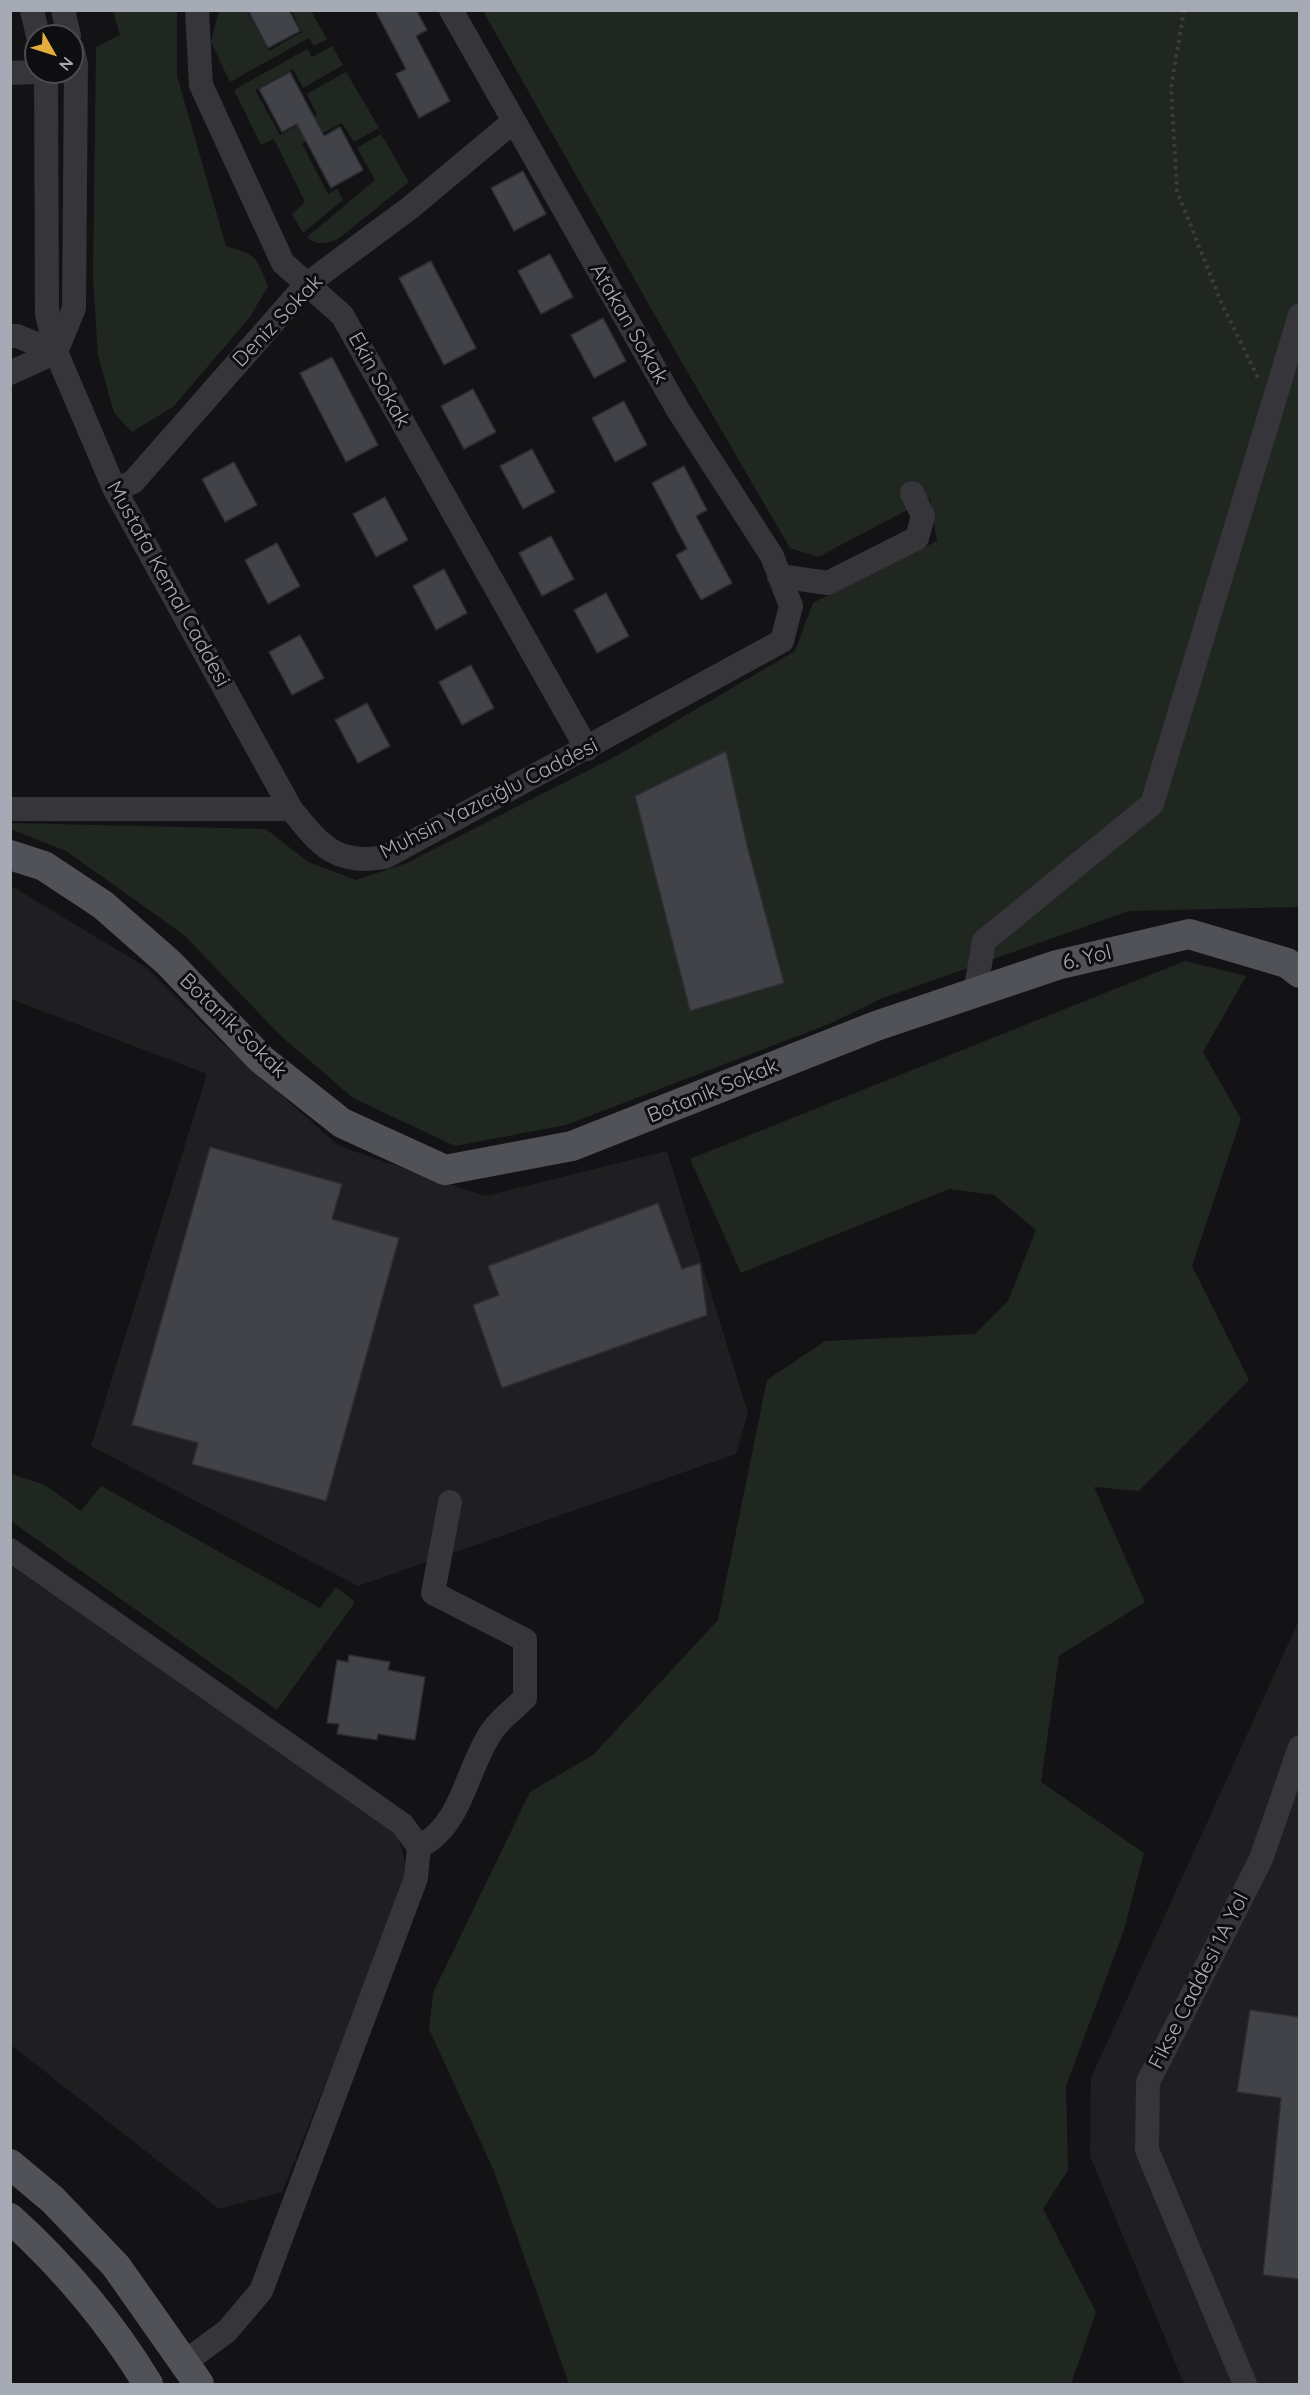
<!DOCTYPE html>
<html>
<head>
<meta charset="utf-8">
<style>
	body { margin:0 }
	#map { position:relative; width:1310px; height:2395px; overflow:hidden; background:#131315; font-family:Quicksand,sans-serif }
	canvas { display:block }
	.frame { position:absolute; inset:0; border:12px solid #a6aab4; pointer-events:none }
	.north { position:absolute; left:24px; top:24px; width:60px; height:60px; box-sizing:border-box; background:#0e0e10; border:2px solid #4b4c52; border-radius:50%; rotate:129deg; font-size:16px; font-weight:700; line-height:24px; text-align:center; color:#a6aab4 }
	.north::after { content:''; display:block; margin:auto; width:21px; height:27px; background:#e4ae3c; clip-path:polygon(50% 0,100% 100%,50% 72%,0 100%) }
</style>
</head>
<body>
<div id="map">
<canvas width="1310" height="2395"></canvas>
<div class="frame"></div>
<div class="north">N</div>
</div>
<script>
const c = document.querySelector('canvas').getContext('2d');
c.lineJoin = 'round';
function fillPath(path, color) {
  c.fillStyle = color;
  c.fill(path, 'evenodd');
}
function strokePath(path, color, width, dash) {
  c.strokeStyle = color;
  c.lineWidth = width;
  c.lineCap = dash ? 'butt' : 'round';
  c.setLineDash(dash || []);
  c.stroke(path);
}
function write(font, color, halo, rows, align = 'center') {
  c.font = font + ' Quicksand,sans-serif';
  c.lineWidth = 6;
  c.setLineDash([]);
  c.textBaseline = 'middle';
  c.strokeStyle = halo;
  c.fillStyle = color;
  for (const [text, x, y, turn = 0] of rows) {
    c.save();
    c.translate(x, y);
    c.rotate((+turn || 0) * Math.PI / 180);
    c.textAlign = isNaN(turn) ? turn : align;
    if (halo) c.strokeText(text, 0, 0);
    c.fillText(text, 0, 0);
    c.restore();
  }
}
fillPath(new Path2D(`
	M10 885 147 968 218 1039 339 1146 485 1196 667 1151 748 1413 736 1454 358 1586 91 1446 207 1074 11 999Z
	M10 1565 398 1834 408 1876 282 2192 219 2209 11 2045Z
	M1299 1620V2384H1184L1090 2156 1091 2078Z`), '#1f1f22');
fillPath(new Path2D(`
	M219 10 247 11 269 51 302 32 292 12 311 11 327 39 314 46 309 38 230 82 211 42Z
	M113 11H177V76L226 246C258 256 255 255 268 286L250 317 173 407 132 432 114 413 98 355 93 276 96 47 120 35Z
	M483 11H1299V907L1129 911 883 998 829 1024 566 1125 455 1146 353 1098 281 1036 184 935 66 851 11 829 10 823 266 829 308 862 356 880 407 863 620 754 795 651 813 603 937 541 930 498 818 557 790 548 673 347Z
	M332 46 343 65 303 88 293 69 255 90 280 135 317 115 307 94 346 72 379 128 354 142 342 123 302 144 328 194 337 189 343 200 303 233 292 214 305 202 274 139 261 145 234 90 307 49 312 57Z
	M381 134 409 182 338 239C325 244 318 246 307 237L375 180 357 148Z
	M1185 961 1246 976 1203 1052 1241 1119 1192 1266 1249 1380 1139 1491 1094 1487 1145 1602 1059 1656 1041 1782 1144 1853 1124 1930 1066 2086 1068 2170 1043 2209 1096 2312 1071 2384H569L494 2171 429 2029 433 1993 530 1792 593 1755 718 1620 767 1380 825 1341 975 1334 1008 1301 1036 1230 994 1195 949 1189 741 1273 690 1159Z
	M11 1474 45 1485 81 1511 101 1486 320 1608 336 1587 355 1602 277 1710 11 1521Z`), '#202721');
const building = new Path2D(`
	M248 10H289L300 31 268 48Z
	M375 10H416L427 30 416 36 450 101 419 118 396 74 406 69Z
	M290 72 324 136 340 127 363 170 331 188 297 124 282 132 259 89Z
	M523 171 546 214 514 231 491 188Z
	M550 254 573 297 541 314 518 271Z
	M431 261 476 348 444 365 399 278Z
	M603 318 626 361 594 378 571 335Z
	M332 357 378 445 346 462 300 373Z
	M473 389 496 432 464 449 441 406Z
	M624 401 647 445 615 462 592 418Z
	M532 449 555 492 523 509 500 466Z
	M234 462 257 505 225 522 202 479Z
	M684 466 707 510 696 516 732 583 701 600 676 555 687 549 652 483Z
	M385 497 408 540 376 557 353 514Z
	M551 536 574 579 542 596 519 553Z
	M277 543 300 586 268 604 245 560Z
	M444 569 467 613 436 630 413 586Z
	M606 593 629 636 597 653 574 610Z
	M300 635 324 678 292 695 269 652Z
	M471 665 494 708 462 725 439 682Z
	M367 703 390 746 358 763 335 720Z
	M726 751 747 845 784 983 690 1011 635 796Z
	M210 1147 342 1184 332 1219 399 1238 326 1501 192 1464 198 1443 132 1425Z
	M658 1203 682 1269 700 1263 707 1315 502 1388 473 1305 499 1295 488 1266Z
	M349 1655 390 1662 388 1670 425 1677 415 1740 378 1734 377 1740 337 1734 339 1724 327 1723 337 1660 348 1662Z
	M1250 2010 1299 2017V2279L1263 2275 1281 2098 1237 2092Z`);
fillPath(building, '#424348');
strokePath(building, '#2e2d31', 1.5);
strokePath(new Path2D(`
	M1184 10 1171 88 1177 191 1221 302 1258 378`), '#3b3c40', 4, [3, 4.5]);
strokePath(new Path2D(`
	M32 10 38 36
	M63 10 69 36
	M197 10 201 85 283 263 342 315 587 749
	M46 72 47 314 56 352 115 490 291 809
	M10 73 36 72
	M10 336H17L56 352
	M56 352 74 308 76 64 72 48
	M10 373 56 352
	M115 490 133 482 306 285 411 207 514 121
	M779 576 828 583 917 538 923 516 912 493
	M10 809H291C320 845 336 866 385 857L782 641 791 606 772 556 678 410 451 10
	M975 993 984 941 1152 804 1300 315
	M10 1550 402 1824 419 1847 416 1878 261 2291 227 2331 185 2362
	M419 1847C463 1825 466 1768 492 1731 500 1719 514 1709 525 1698V1640L433 1593 450 1502
	M1245 2384 1147 2150 1148 2082 1261 1859 1300 1747`), '#35353a', 24);
strokePath(new Path2D(`
	M10 855 44 866 103 905 169 963 261 1059 342 1123 445 1170 572 1146 876 1026 1057 965 1189 934 1287 963 1300 973
	M10 2164 53 2200 116 2266 199 2384
	M10 2218C63 2266 111 2323 148 2384`), '#515258', 30);
write('21px', '#a6aab4', '#0e0e10', [
	["Deniz Sokak",278,321,-46],
	["Atakan Sokak",629,324,60],
	["Ekin Sokak",379,380,61],
	["Mustafa Kemal Caddesi",168,584,61],
	["Muhsin Yazıcığlu Caddesi",489,799,-27],
	["6. Yol",1087,958,-13],
	["Botanik Sokak",233,1026,44],
	["Botanik Sokak",713,1091,-22],
	["Fikse Caddesi 1A Yol",1199,1981,-63]
]);
</script>
</body>
</html>
